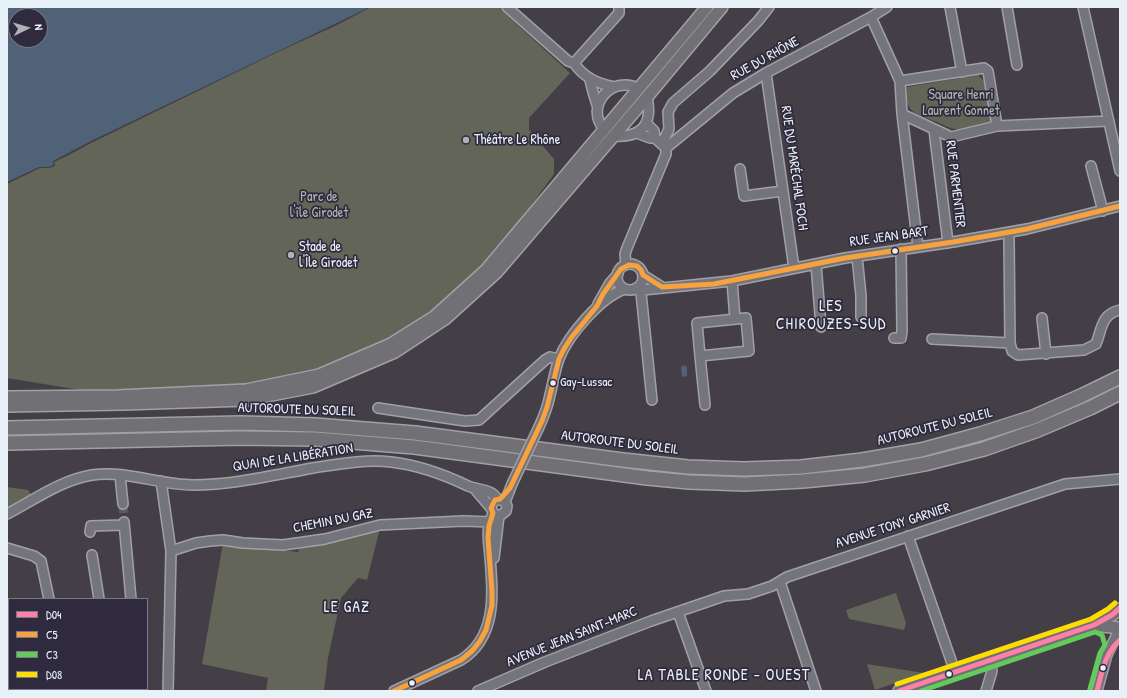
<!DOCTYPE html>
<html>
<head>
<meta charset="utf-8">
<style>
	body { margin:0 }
	#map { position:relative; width:1127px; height:698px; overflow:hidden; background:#443e46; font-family:"Patrick Hand",sans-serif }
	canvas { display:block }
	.frame { position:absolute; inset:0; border:8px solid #e8f1f8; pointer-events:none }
	.legend { position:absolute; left:8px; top:598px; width:140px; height:92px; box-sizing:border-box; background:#2f2a3d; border:1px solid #797a88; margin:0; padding:5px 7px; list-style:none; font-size:12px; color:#e8f1f8 }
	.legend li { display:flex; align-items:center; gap:8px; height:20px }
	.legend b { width:20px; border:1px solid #797a88 }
	.north { position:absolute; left:8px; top:8px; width:40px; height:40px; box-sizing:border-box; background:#2f2a3d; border:1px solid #797a88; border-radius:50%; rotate:85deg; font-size:11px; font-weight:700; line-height:16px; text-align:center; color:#e8f1f8 }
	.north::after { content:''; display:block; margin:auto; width:14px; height:18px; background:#afb2ba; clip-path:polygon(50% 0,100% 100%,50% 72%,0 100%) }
</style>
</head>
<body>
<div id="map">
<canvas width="1127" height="698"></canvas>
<div class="frame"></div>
<ul class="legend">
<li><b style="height:5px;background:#ff80a6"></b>D04</li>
<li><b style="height:5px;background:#f7a13f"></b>C5</li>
<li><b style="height:5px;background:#63cb5c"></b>C3</li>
<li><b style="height:5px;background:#fd0"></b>D08</li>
</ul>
<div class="north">N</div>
</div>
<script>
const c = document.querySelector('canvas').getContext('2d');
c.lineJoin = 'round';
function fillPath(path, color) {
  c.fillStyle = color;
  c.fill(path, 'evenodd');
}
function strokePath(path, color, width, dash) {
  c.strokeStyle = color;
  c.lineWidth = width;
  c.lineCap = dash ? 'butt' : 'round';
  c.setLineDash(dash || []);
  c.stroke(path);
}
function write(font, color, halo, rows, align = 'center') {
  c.font = font + ' "Patrick Hand",sans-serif';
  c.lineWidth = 3.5;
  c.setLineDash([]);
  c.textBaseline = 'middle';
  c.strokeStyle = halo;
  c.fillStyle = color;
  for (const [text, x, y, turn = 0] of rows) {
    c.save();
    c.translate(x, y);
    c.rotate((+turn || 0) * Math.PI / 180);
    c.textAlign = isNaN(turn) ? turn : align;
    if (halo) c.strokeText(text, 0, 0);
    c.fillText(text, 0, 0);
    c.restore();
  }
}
fillPath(new Path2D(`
	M371 7H502L500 9 570 73 529 118V130L554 159V174L527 211 486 270 434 317 319 375 246 390 117 396 7 378V184L40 168H49L55 166 54 162 69 155 89 144 282 50 335 26Z
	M978 75 984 81 992 122C981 125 967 130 955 129 949 128 943 125 937 122 918 115 902 112 907 87Z
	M7 487 28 490 33 497 7 510Z
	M380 528 367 580 358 578 341 598 328 658 324 691H266L268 678 202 664 223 543 298 552 300 545Z
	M896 593 906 623 904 630 849 619 846 610Z
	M867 664 924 673 875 690Z`), '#646559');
fillPath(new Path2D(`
	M7 7H370L89 142 53 161V165L49 167H39L7 182ZM16 16H40V40H16Z
	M683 365 687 367V375L686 377 682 376 681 367Z`), '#506277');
strokePath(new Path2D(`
	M123 504 124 522`), '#5d5961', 9, [9, 4.5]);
const minor = new Path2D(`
	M507 7 568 61 574 63C584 78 598 84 615 87
	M950 7 962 72
	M1007 7 1017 65
	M1083 7 1120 171
	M871 17 900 81 902 114 918 247
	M574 63 619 13V7
	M766 73 794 268
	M590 80 593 92 597 105
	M900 81 984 68 988 71 997 126
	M902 114 951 137 997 126 1109 121
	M604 129C584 106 612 75 638 88
	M934 130 948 243
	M637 133 650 138H655
	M614 136C642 138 653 124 647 97
	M662 144 669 129 668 112 673 103 710 71 758 21 769 7
	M666 148 733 93 766 73 871 17 887 7
	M1091 166 1103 211
	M740 169 744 196 783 191
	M1008 233 1009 239 1010 343 1012 351 1018 355 1084 350 1096 344C1102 329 1101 314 1120 310
	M857 256 861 296V317
	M816 264 821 327
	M617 277a13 13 0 1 1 26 0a13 13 0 1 1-26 0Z
	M626 265 625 254 627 248 666 154V148L655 138 654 131 646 123
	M643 275 662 287
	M732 281 735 319
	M636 288 643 290 732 281 845 258 953 242 1027 229 1120 206
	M636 288 641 293 652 400
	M598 304 610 283 618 274
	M746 318 749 351 700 356 697 323Z
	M1042 318 1046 354
	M894 338H901L902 331 901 249
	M932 339 1010 343
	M700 356 705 405
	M378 408 465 421 479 420 545 360 550 357 559 359
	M539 427C544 416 548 406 550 395 553 383 555 370 559 359 568 335 601 297 625 289
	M120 475 123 504
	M161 481 171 551 168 691
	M474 488 491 508
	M505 502 512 484
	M7 514C34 500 61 480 92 475 126 470 159 485 193 485 233 485 274 475 313 468 339 464 365 459 391 462 419 465 443 474 468 486 478 490 492 489 497 499
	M124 522 131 599
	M90 532 91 526 124 525
	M908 536 955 672
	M7 548 34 556 41 561 49 599
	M171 551 196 543 210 541 223 540 243 543 283 545 325 539 380 525 463 521 492 522 506 511 507 506 505 502 499 499 493 502 491 508 493 513 499 516
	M92 555 99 599
	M494 558 499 516
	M780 582 816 691
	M7 610 9 611
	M678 612 706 691
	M113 689V691
	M138 689V691
	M31 691V689
	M394 691 461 660C497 637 493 595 490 557 489 544 486 530 491 518
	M478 691 545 662 651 621 724 596 748 594 772 586 787 577 1065 484 1120 479
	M986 691 992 671 989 660
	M1097 691 1107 655 1120 628`);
const major = new Path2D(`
	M7 397 117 396 246 390 319 375 391 344 434 317 486 270 707 7
	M7 406 124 404 246 400 313 387 395 352 445 319 497 272 647 97 722 7
	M1094 625 1120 628
	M899 691 1094 625 1112 615 1119 609`);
const highway = new Path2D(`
	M7 428 241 423 315 425 415 433 623 460 688 467 744 469 801 467 862 460 921 450 980 434 1033 417 1083 395 1120 377
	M7 443 240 438 315 439 414 447 647 478 689 482 745 484 803 481 865 475 925 464 984 449 1038 430 1090 408 1120 393`);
strokePath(minor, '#a1a0a5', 12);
strokePath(major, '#a1a0a5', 14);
strokePath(highway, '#a1a0a5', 16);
strokePath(minor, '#74757c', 9);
strokePath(major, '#707075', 11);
strokePath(highway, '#707075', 13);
const minorBridge = new Path2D(`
	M512 484 539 427`);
strokePath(minorBridge, '#a1a0a5', 12, []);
strokePath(minorBridge, '#74757c', 9);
strokePath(new Path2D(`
	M899 691 1094 625 1112 615 1120 608
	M1097 691C1102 672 1105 653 1120 640`), '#ff80a6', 5);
strokePath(new Path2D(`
	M394 691 461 660 472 651 480 641 486 630 492 605V591L488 538 489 526 493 513 491 508 495 500 500 499 510 488 542 421 547 407 559 359 564 349 571 338 597 306 603 294 621 269 629 265 637 266 641 270 643 275 662 287 714 284 845 258 953 242 1027 229 1120 206`), '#f7a13f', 5);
strokePath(new Path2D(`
	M921 691 1095 632 1102 635 1105 645 1100 653 1090 689`), '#63cb5c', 5);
strokePath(new Path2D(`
	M897 684 1091 619 1108 609 1115 603`), '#fd0', 5);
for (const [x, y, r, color] of [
	[466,140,4,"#afb2ba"],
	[895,251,3.5,"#e8f1f8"],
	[291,255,4,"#afb2ba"],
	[553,383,3.5,"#e8f1f8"],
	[1103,668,3.5,"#e8f1f8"],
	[949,674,3.5,"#e8f1f8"],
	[412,683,3.5,"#e8f1f8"]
]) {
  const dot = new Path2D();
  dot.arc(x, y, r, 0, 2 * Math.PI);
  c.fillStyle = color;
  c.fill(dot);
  strokePath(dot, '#2f2a3d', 1.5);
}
write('13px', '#e8f1f8', '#2f2a3d', [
	["Gay-Lussac",560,383]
], 'left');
write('14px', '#e8f1f8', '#2f2a3d', [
	["RUE DU RHÔNE",765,59,-29],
	["RUE DU MARÉCHAL FOCH",794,168,82],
	["RUE PARMENTIER",955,184,83],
	["RUE JEAN BART",889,237,-8],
	["AUTOROUTE DU SOLEIL",297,410,2],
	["AUTOROUTE DU SOLEIL",935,427,-14],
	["AUTOROUTE DU SOLEIL",620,443,7],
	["QUAI DE LA LIBÉRATION",293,458,-9],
	["CHEMIN DU GAZ",333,521,-11],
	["AVENUE TONY GARNIER",893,526,-18],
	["AVENUE JEAN SAINT-MARC",572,637,-22]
]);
write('14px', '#afb5b2', '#2f2a3d', [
	["Square Henri",961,95],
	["Laurent Gonnet",961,111],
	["Parc de",319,197],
	["l'île Girodet",319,213]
]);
write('14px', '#e8f1f8', '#2f2a3d', [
	["Théâtre Le Rhône",474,140],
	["Stade de",299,247],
	["l'Île Girodet",299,263]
], 'left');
c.letterSpacing = '1px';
write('16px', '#e8f1f8', '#2f2a3d', [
	["LES",831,307],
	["CHIROUZES-SUD",831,325],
	["LE GAZ",347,608],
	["LA TABLE RONDE - OUEST",724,676]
]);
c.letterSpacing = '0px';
</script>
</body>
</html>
